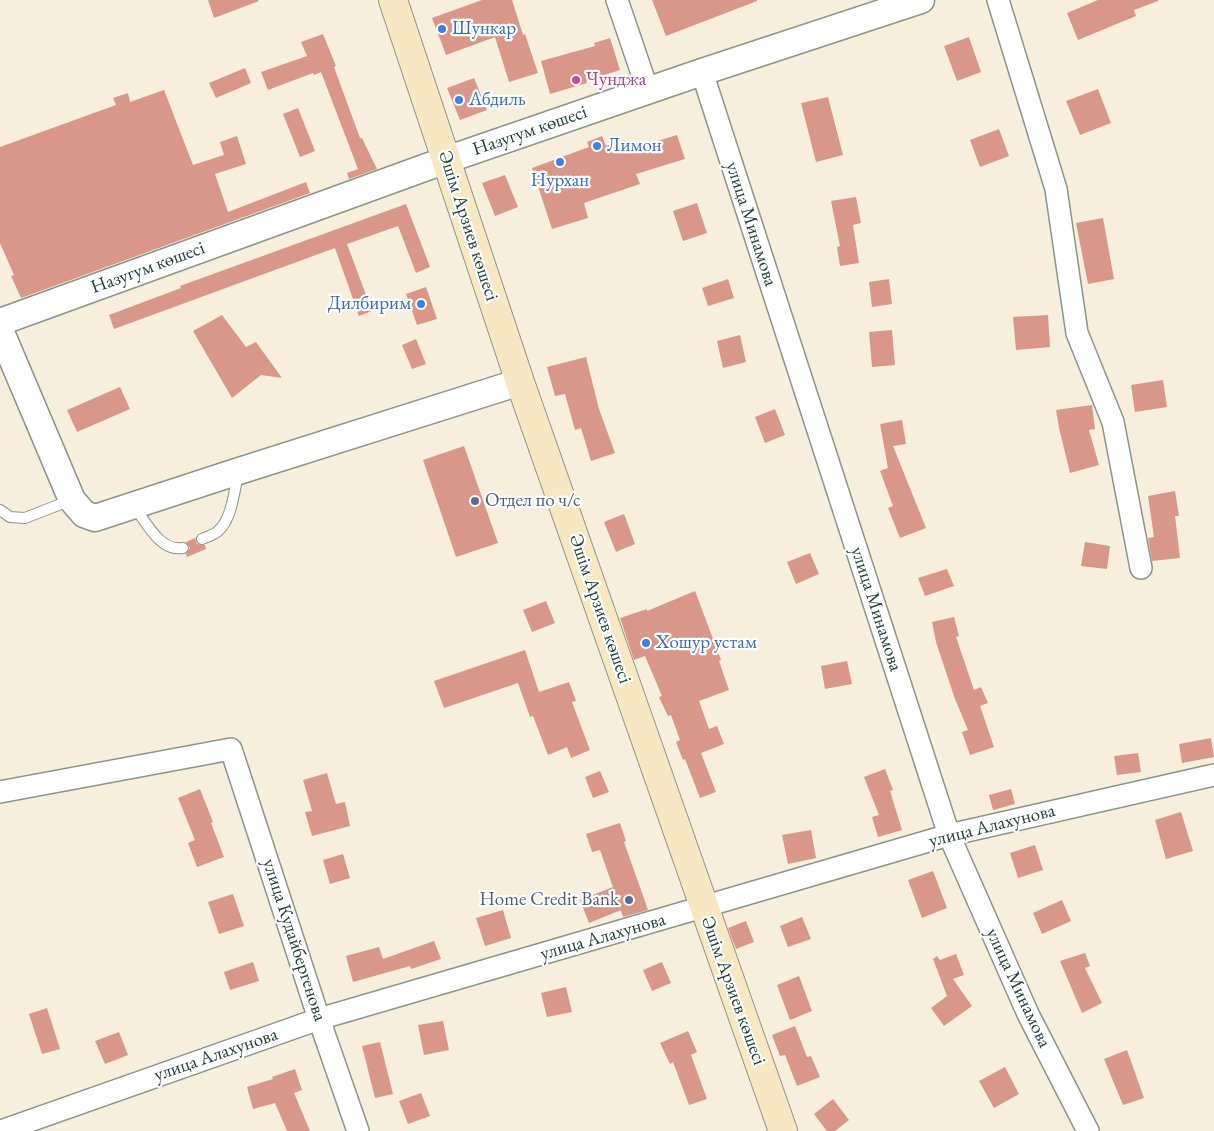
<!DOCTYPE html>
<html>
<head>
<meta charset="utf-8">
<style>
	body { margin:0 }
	canvas { display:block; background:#f7eedd }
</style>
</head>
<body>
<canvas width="1214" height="1131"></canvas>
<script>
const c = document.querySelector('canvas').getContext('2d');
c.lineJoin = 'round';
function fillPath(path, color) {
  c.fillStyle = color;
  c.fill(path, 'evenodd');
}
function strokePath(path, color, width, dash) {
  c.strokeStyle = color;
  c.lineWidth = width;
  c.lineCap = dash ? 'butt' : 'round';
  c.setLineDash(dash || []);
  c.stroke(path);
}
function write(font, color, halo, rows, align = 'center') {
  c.font = font + ' "EB Garamond",serif';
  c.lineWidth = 4.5;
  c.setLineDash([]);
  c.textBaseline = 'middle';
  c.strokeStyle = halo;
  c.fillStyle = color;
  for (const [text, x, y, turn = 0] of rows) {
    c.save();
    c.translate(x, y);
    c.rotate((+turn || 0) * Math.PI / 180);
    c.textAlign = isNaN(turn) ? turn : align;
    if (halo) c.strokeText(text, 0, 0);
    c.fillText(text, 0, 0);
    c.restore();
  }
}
fillPath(new Path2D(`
	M208 0H258L259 1 214 18Z
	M482 0H512L523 35 525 34 538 73 509 82 495 37 446 55 432 18Z
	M652 0H757V1L666 36Z
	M1098 0H1158V1L1134 10 1136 16 1078 40 1067 13Z
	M323 34 336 66 334 67 360 138H362L377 169 349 179 347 173 358 169 321 72 314 75 313 73 268 90 261 72 307 56 301 42Z
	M969 37 981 72 957 81 944 46Z
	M610 38 620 70 586 81 587 83 550 94 541 61 595 46 594 43Z
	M245 68 251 83 216 98 209 83Z
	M474 78 487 110 460 120 447 88Z
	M1098 89 1111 123 1080 135 1066 101Z
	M164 90 193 165 224 155 220 142 237 136 246 164 215 174 228 212 306 182 310 193 21 298 11 276 14 275 0 243V147L116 105 113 98 128 93 130 102Z
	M828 97 843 155 816 162 801 103Z
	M298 108 315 151 300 157 283 114Z
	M999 129 1009 156 980 167 970 140Z
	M677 135 685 159 636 174 640 184 584 203 588 218 552 229 532 168 589 147 587 142 602 136 606 146 625 140 628 150Z
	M505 175 518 207 495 216 482 183Z
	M856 197 861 223 853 225 859 263 840 266 837 247 840 246 831 201Z
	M697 203 707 233 683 241 673 211Z
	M406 204 430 267 416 273 398 226 347 244 372 311 359 316 335 248 114 329 109 315 181 288 180 286Z
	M1103 218 1114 279 1088 284 1076 223Z
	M728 279 734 298 708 306 702 288Z
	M889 279 892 304 872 307 869 282Z
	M426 287 437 319 417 325 406 294Z
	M222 315 246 347 256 342 282 378 261 375 232 398 193 331Z
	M1048 315 1050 347 1016 350 1013 317Z
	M892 330 895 365 872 367 869 332Z
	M740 335 746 362 723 368 717 341Z
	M416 339 426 364 412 369 402 345Z
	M586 357 599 409 615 453 591 461 581 428 575 430 565 394 555 396 547 367Z
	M1163 380 1167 407 1135 412 1131 385Z
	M120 387 130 409 77 432 67 410Z
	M1092 405 1095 429 1089 430 1099 465 1070 473 1059 428 1056 410Z
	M775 409 785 435 765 443 755 417Z
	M902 420 906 444 893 446 926 528 900 538 888 508 893 506 880 471 888 468 880 424Z
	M464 446 498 543 456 557 423 460Z
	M1175 491 1179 516H1175L1180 558 1152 561 1148 538 1154 537 1148 496Z
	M624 514 635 544 616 552 604 522Z
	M195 538 197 544 205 545 206 549 187 557 186 554 190 548 186 542Z
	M1085 542 1110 546 1107 569 1081 566Z
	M810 553 819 574 796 584 787 562Z
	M947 569 954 586 925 596 918 578Z
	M695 591 721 660 719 661 729 690 699 701 709 729 717 726 724 744 701 753 716 792 700 798 685 759 683 760 676 742 680 740 671 715 668 716 659 697 662 696 645 656 634 660 620 618 647 609V611Z
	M546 601 555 623 532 632 523 610Z
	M954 617 959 636 956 637 974 690 981 687 988 703 980 706 994 747 970 755 962 732 968 730 955 699 936 642 932 622Z
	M525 650 539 692 569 682 576 701 572 702 590 750 571 758 567 747 548 755 533 716 530 717 518 683 444 708 434 681Z
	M847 661 852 684 825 689 821 666Z
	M1211 738 1214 757 1182 763 1179 744Z
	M1138 753 1141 772 1117 775 1114 756Z
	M885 769 893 790 890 791 902 830 878 837 872 817 879 815 864 777Z
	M600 771 609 792 593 798 585 777Z
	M327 773 336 804 345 802 350 826 312 836 305 812 312 811 303 780Z
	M200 789 213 822 211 823 224 857 197 867 188 843 195 840 178 798Z
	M1011 789 1015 804 993 810 989 795Z
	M1181 812 1193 851 1166 859 1155 820Z
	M620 823 626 841 624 842 648 910 623 917 621 910 589 923 580 900 613 887 600 850 592 852 586 834Z
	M811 830 816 858 788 864 782 835Z
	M1035 845 1043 870 1018 878 1010 853Z
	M343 854 350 878 330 884 323 860Z
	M933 871 947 908 922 918 908 880Z
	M233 894 244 926 219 934 208 902Z
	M1062 900 1071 921 1042 934 1033 913Z
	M503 910 511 938 485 946 476 918Z
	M802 917 811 939 788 947 780 926Z
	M746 921 754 942 736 949 728 928Z
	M434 941 441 959 411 969 410 966 353 982 346 956 379 947 383 959Z
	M1085 953 1090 966 1085 968 1102 1003 1082 1013 1060 961Z
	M956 954 964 975 953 979 972 1006 944 1026 931 1008 947 996 933 959 937 956 940 960Z
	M253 962 259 981 230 990 224 972Z
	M662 962 671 983 652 991 643 970Z
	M799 976 812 1011 790 1020 777 985Z
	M566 987 572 1012 547 1017 541 993Z
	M47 1008 60 1049 42 1054 29 1014Z
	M443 1021 449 1050 424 1055 418 1025Z
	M795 1026 807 1057 811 1056 820 1077 797 1086 785 1055 780 1056 772 1035Z
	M688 1031 697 1052 691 1055 707 1099 689 1105 673 1062 670 1064 660 1043Z
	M119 1032 128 1055 105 1064 95 1041Z
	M380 1042 393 1094 375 1098 362 1046Z
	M1127 1050 1144 1098 1123 1105 1104 1059Z
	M1005 1067 1019 1094 994 1108 979 1081Z
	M295 1069 302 1090 294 1093 310 1131H287L275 1103 253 1109 247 1087 273 1079 272 1077Z
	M421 1093 430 1116 408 1124 399 1101Z
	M833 1099 849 1120 835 1131H827L814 1114Z`), '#d9978a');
const service = new Path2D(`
	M134 506C146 522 160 552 183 548
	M0 510 10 517 25 518 71 500
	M202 539C207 537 213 535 217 532 232 520 234 492 238 474`);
const minor = new Path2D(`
	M617 0 648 91
	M998 0 1056 189 1077 333 1113 422 1141 568
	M702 72 949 835 1028 1014 1088 1131
	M0 792 231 749 319 1019 358 1131
	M1 1131 319 1019 949 835 1214 775`);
const tertiary = new Path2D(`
	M0 322 446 160 702 72 921 0
	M0 330 72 500 84 514 95 518 239 471 520 382`);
const secondary = new Path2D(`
	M393 0 520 382 783 1131`);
strokePath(service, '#8b9688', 12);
strokePath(minor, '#8b9688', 24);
strokePath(tertiary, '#8b9688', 29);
strokePath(secondary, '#8b9688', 30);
strokePath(service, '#fff', 10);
strokePath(minor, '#fff', 21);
strokePath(tertiary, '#fff', 26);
strokePath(secondary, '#f7e8c3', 28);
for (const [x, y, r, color] of [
	[442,29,5,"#3f7fe0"],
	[576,80,5,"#d1479c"],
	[459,100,5,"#3f7fe0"],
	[597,146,5,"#3f7fe0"],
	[560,162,5,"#3f7fe0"],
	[421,304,5,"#3f7fe0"],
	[475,501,5,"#5c6f8a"],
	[646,643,5,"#3f7fe0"],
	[629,900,5,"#5c6f8a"]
]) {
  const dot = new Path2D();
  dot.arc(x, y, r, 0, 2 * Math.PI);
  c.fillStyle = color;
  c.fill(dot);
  strokePath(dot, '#fff', 2);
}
write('19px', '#366cbe', '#fff', [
	["Шункар",452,29],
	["Абдиль",469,100],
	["Лимон",607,146],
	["Нурхан",560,181,"center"],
	["Дилбирим",411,304,"right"],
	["Хошур устам",656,643]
], 'left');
write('19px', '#b23c85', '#fff', [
	["Чунджа",586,80]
], 'left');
write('19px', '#1f3d34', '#fff', [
	["Назугум көшесі",530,131,-19],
	["улица Минамова",751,224,72],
	["Әшім Арзиев көшесі",468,226,72],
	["Назугум көшесі",148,268,-20],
	["Әшім Арзиев көшесі",600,609,71],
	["улица Минамова",876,609,72],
	["улица Алахунова",992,826,-14],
	["улица Алахунова",603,937,-16],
	["улица Кудайбергенова",294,940,72],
	["улица Минамова",1018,988,65],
	["Әшім Арзиев көшесі",733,991,70],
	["улица Алахунова",216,1055,-19]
]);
write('19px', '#4e5e75', '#fff', [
	["Отдел по ч/с",485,501],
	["Home Credit Bank",619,900,"right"]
], 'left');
</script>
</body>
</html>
